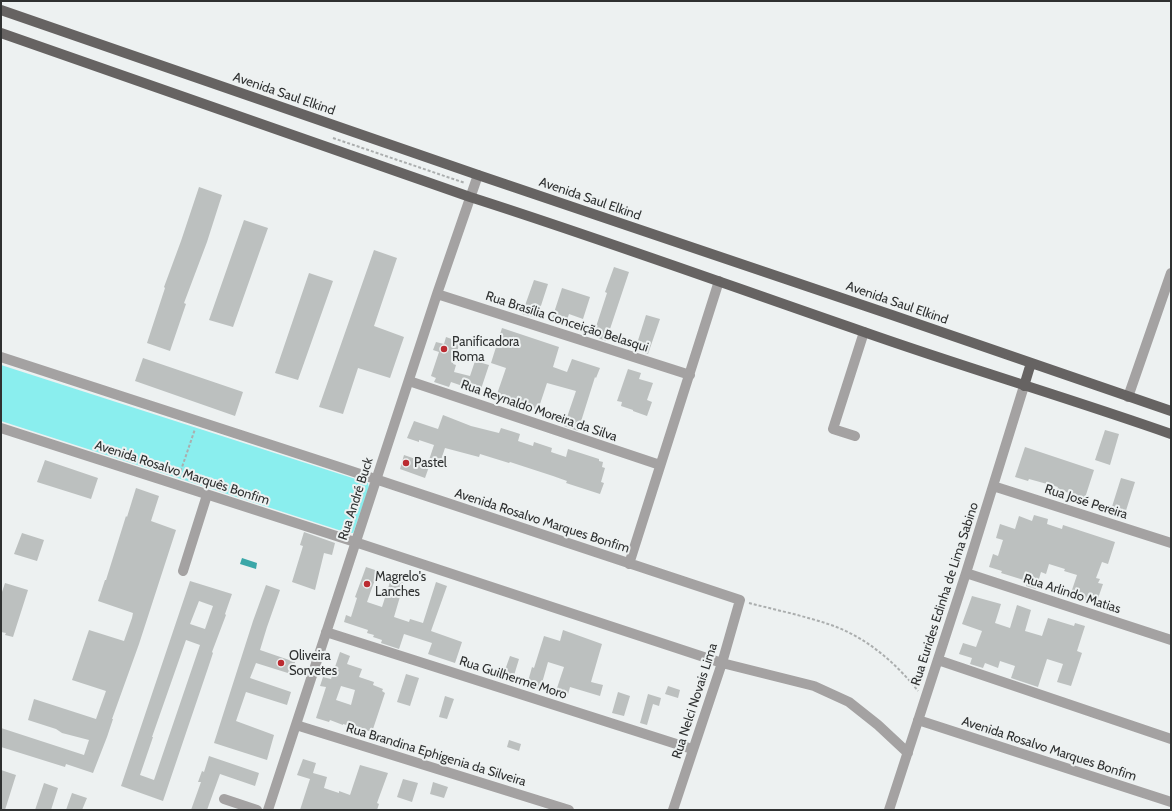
<!DOCTYPE html>
<html>
<head>
<meta charset="utf-8">
<style>
	body { margin:0 }
	#map { position:relative; width:1172px; height:811px; overflow:hidden; background:#edf1f1; font-family:Cabin,sans-serif }
	canvas { display:block }
	.frame { position:absolute; inset:0; border:2px solid #2f3131; pointer-events:none }
</style>
</head>
<body>
<div id="map">
<canvas width="1172" height="811"></canvas>
<div class="frame"></div>
</div>
<script>
const c = document.querySelector('canvas').getContext('2d');
c.lineJoin = 'round';
function fillPath(path, color) {
  c.fillStyle = color;
  c.fill(path, 'evenodd');
}
function strokePath(path, color, width, dash) {
  c.strokeStyle = color;
  c.lineWidth = width;
  c.lineCap = dash ? 'butt' : 'round';
  c.setLineDash(dash || []);
  c.stroke(path);
}
function write(font, color, halo, rows, align = 'center') {
  c.font = font + ' Cabin,sans-serif';
  c.lineWidth = 4;
  c.setLineDash([]);
  c.textBaseline = 'middle';
  c.strokeStyle = halo;
  c.fillStyle = color;
  for (const [text, x, y, turn = 0] of rows) {
    c.save();
    c.translate(x, y);
    c.rotate((+turn || 0) * Math.PI / 180);
    c.textAlign = isNaN(turn) ? turn : align;
    if (halo) c.strokeText(text, 0, 0);
    c.fillText(text, 0, 0);
    c.restore();
  }
}
fillPath(new Path2D(`
	M1 365 368 483 369 488 354 531 353 533H348L1 421Z`), '#8aeeee');
fillPath(new Path2D(`
	M242 558 257 563 256 569 240 564Z`), '#3ba7a8');
fillPath(new Path2D(`
	M199 187 222 195 207 242 184 303 186 304 170 351 147 343 165 288 164 287 181 241Z
	M244 220 268 228 233 327 209 320Z
	M374 250 397 258 374 326 404 337 390 378 358 368 343 414 319 407Z
	M614 267 629 272 606 341 593 336 607 293 605 292Z
	M309 273 333 281 298 380 275 373Z
	M534 280 548 284 537 318 522 314Z
	M562 288 590 297 583 319 569 314 565 326 551 322Z
	M646 315 660 319 648 354 635 350Z
	M502 328 559 347 553 367 567 372 572 359 600 368 596 378 595 377 578 431 564 426 576 391 547 383 538 410 496 397 506 368 491 363Z
	M446 337 460 342 453 364 456 365 454 372 470 376 475 361 489 365 480 392 451 382 449 387 434 382 436 378 431 376 439 352 433 350 436 342 444 344Z
	M143 358 243 392 235 416 135 381Z
	M628 369 641 373 639 379 653 383 647 400 652 402 647 416 633 411V410L621 406 622 402 617 401Z
	M443 415 471 426 499 433 501 428 514 432 520 434 518 441 533 446 534 442 552 448 551 452 566 457 568 449 599 459V461L603 462 602 467 605 468 601 482 604 483 600 494 566 483 567 481 553 476 510 462 509 463 480 454 479 457 445 448 439 466 428 463 434 445 419 440V442L407 438 414 421 438 429Z
	M1105 430 1119 434 1110 465 1095 460Z
	M1025 447 1094 470 1083 504 1070 500 1072 494 1057 489 1058 487 1029 479 1028 481 1015 477Z
	M404 455 430 464 425 478 400 469Z
	M45 460 98 478 91 499 37 482Z
	M1121 478 1135 482 1124 517 1110 513Z
	M136 488 159 496 151 521 176 530 139 644 112 719H113L107 737 93 773 66 764 65 767 1 747V728L84 755 89 740 62 733 56 729 28 720 34 699 96 719 106 691 72 680 89 630 124 641 132 618 133 613 98 601 105 580H106L126 516 127 517Z
	M1034 515 1048 519 1047 524 1062 529 1063 525 1115 542 1108 564 1102 562 1096 578 1100 579 1098 583 1103 584 1096 604 1084 600 1085 598 1071 593 1077 575 1064 571 1065 569 1049 564 1046 574 1041 572 1036 589 1026 586 1027 581 1001 573 1002 571 989 567 993 554 998 556 1003 540 996 538 1000 524 1015 529 1019 516 1032 521Z
	M304 532 335 543 332 555 324 553 315 590 292 582 303 546 300 545Z
	M22 533 44 540 37 561 14 554Z
	M366 567 378 571 367 602 382 607 391 579 404 583 394 617 409 622 410 619 423 623 436 582 447 586 431 631 462 642 455 663 428 654 432 643 404 634 399 649 381 643 382 640 373 637 374 635 367 633 368 630 344 622 346 615 351 617 357 598 355 597Z
	M190 581 232 594 225 614 226 615 212 652 213 653 207 671 188 727 163 801 121 786ZM199 601 213 606 205 629 190 624ZM186 640 200 645 154 780 140 775 153 737H152Z
	M5 583 28 590 13 637 5 635 6 633 1 632V595Z
	M266 585 280 590 267 627 260 650 295 662 291 674 256 663 250 678 291 692 287 705 246 692 236 721 274 735 267 760 214 743 253 621Z
	M972 596 1001 604 995 623 1010 628 1017 605 1031 610 1025 631 1042 636 1048 618 1074 626 1075 623 1085 626 1077 651 1082 653 1071 686 1057 682 1063 664 1047 659 1038 687 1011 678 1015 666 1000 661 998 668 985 663 983 668 970 664 972 658 959 654 963 643 976 647 982 631 962 624Z
	M563 630 602 644 591 682 603 685 600 696 570 687 567 698 555 694 564 667 548 662 540 690 527 685 532 667 534 668 544 636 560 641Z
	M340 652 350 656 347 664 362 669 359 677 374 682 373 685 383 689 382 691 385 693 372 732 343 724V725L330 720 329 722 316 718 326 687 320 686 323 677 331 679ZM341 686 355 690 351 705 336 700Z
	M510 656 519 659 512 682 500 678 503 670H505Z
	M406 674 419 678 410 706 397 702Z
	M668 686 680 690 678 698 665 694Z
	M618 692 630 696 624 716 612 713Z
	M648 694 661 698 659 706 653 704 647 725 640 723Z
	M445 696 454 699 447 719 439 717Z
	M509 740 521 744 519 751 507 747Z
	M209 756 259 773 255 786 220 774 207 810H191L201 782H198L202 771 204 772Z
	M303 759 316 763 313 773 327 777 324 788 339 793V791L350 795 360 765 388 773 377 803 379 804 377 810H300L310 779 297 775Z
	M1 770 16 775 5 810H1Z
	M403 779 418 783 412 802 397 797Z
	M433 782 448 787 444 798 430 794Z
	M44 783 58 788 51 810H35Z
	M72 793 87 798 82 810H66Z`), '#bcc0bf');
strokePath(new Path2D(`
	M333 138 465 183
	M179 476 195 429
	M749 603C776 610 805 616 831 625 866 637 896 663 918 691`), '#abaeae', 2, [3, 2]);
strokePath(new Path2D(`
	M437 294 690 375
	M1 357 336 466 740 600 722 663 673 810
	M409 381 660 465
	M1128 397 1171 273
	M1 428 355 542 722 663 814 686 849 702 878 725 908 753
	M855 436 833 429 864 332
	M993 486 1171 543
	M629 564 719 281
	M183 571 207 495
	M966 573 1171 640
	M326 632 692 749
	M938 660 1171 739
	M918 720 1171 802
	M296 725 569 810
	M224 799 257 810
	M268 810 437 294 478 175
	M889 810 966 573 1024 386`), '#a4a2a2', 10);
strokePath(new Path2D(`
	M1 10 478 175 892 315 1171 411
	M1 33 470 197C602 239 733 287 864 332 966 368 1069 398 1171 434
	M1024 386 1031 363`), '#666362', 10);
for (const [x, y, r, color] of [
	[444,349,4,"#bb2b31"],
	[406,463,4,"#bb2b31"],
	[367,584,4,"#bb2b31"],
	[281,663,4,"#bb2b31"]
]) {
  const dot = new Path2D();
  dot.arc(x, y, r, 0, 2 * Math.PI);
  c.fillStyle = color;
  c.fill(dot);
  strokePath(dot, '#edf1f1', 1.5);
}
write('13px', '#2f3131', '#edf1f1', [
	["Avenida Saul Elkind",284,94,19],
	["Avenida Saul Elkind",590,199,19],
	["Avenida Saul Elkind",897,303,19],
	["Rua Brasília Conceição Belasqui",567,322,18],
	["Rua Reynaldo Moreira da Silva",539,411,19],
	["Avenida Rosalvo Marquês Bonfim",182,473,18],
	["Rua André Buck",356,499,-72],
	["Rua José Pereira",1086,502,18],
	["Avenida Rosalvo Marques Bonfim",542,521,18],
	["Rua Eurides Edinha de Lima Sabino",945,594,-72],
	["Rua Arlindo Matias",1072,594,18],
	["Rua Guilherme Moro",513,678,18],
	["Rua Nelci Novais Lima",695,701,-72],
	["Avenida Rosalvo Marques Bonfim",1049,749,18],
	["Rua Brandina Ephigenia da Silveira",436,755,17]
]);
write('13px', '#2f3131', '#edf1f1', [
	["Panificadora",452,342],
	["Roma",452,357],
	["Pastel",414,463],
	["Magrelo's",375,577],
	["Lanches",375,592],
	["Oliveira",289,656],
	["Sorvetes",289,671]
], 'left');
</script>
</body>
</html>
